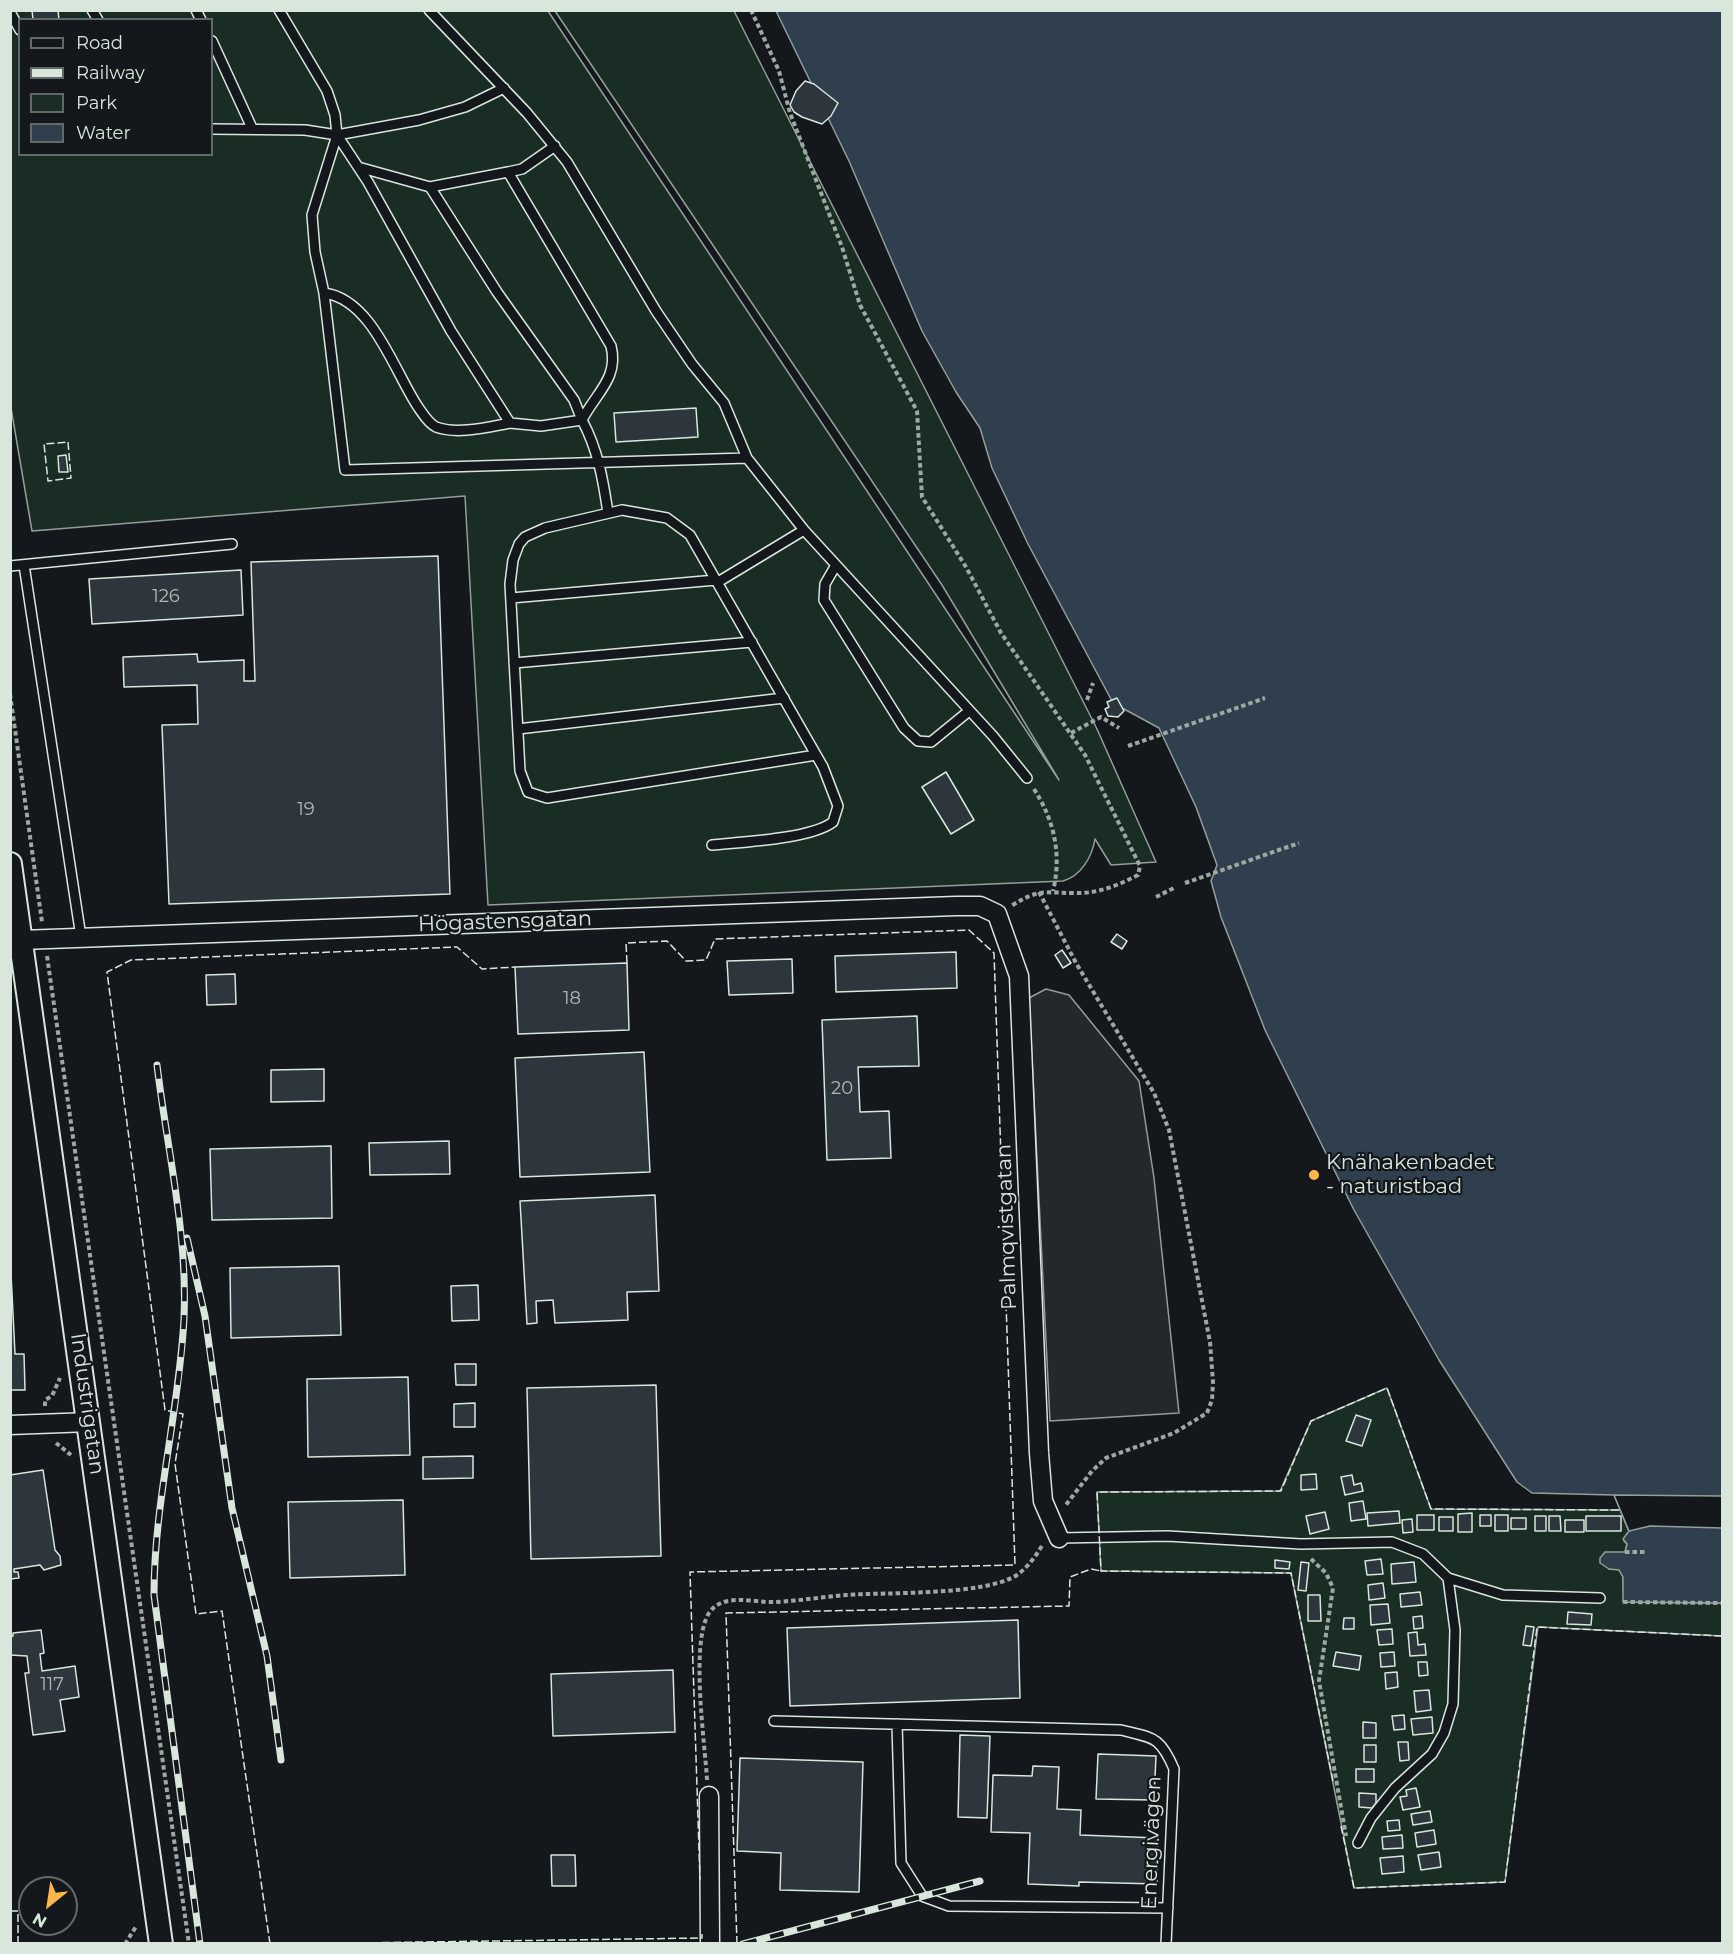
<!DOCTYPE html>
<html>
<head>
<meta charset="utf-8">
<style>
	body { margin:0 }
	#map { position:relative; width:1733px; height:1954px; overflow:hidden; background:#14181c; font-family:Montserrat,sans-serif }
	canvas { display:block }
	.frame { position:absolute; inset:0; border:12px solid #d8e6dc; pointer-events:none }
	.legend { position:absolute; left:18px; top:18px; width:195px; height:138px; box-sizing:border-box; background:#14181c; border:2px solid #626a69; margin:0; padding:8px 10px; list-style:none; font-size:18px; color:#d8e6dc }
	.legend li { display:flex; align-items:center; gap:12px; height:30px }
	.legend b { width:30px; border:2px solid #626a69 }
	.north { position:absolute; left:18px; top:1876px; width:60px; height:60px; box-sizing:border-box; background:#14181c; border:2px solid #626a69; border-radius:50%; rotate:210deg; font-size:16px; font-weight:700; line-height:24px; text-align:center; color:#d8e6dc }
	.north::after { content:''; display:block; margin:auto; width:21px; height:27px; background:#ffb74d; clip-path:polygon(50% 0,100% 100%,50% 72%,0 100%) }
</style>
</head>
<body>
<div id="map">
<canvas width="1733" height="1954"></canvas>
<div class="frame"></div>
<ul class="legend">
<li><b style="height:8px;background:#14181c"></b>Road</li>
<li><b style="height:8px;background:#d8e6dc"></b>Railway</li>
<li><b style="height:16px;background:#1a2d24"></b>Park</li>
<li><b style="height:16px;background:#2f3f4d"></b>Water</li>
</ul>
<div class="north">N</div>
</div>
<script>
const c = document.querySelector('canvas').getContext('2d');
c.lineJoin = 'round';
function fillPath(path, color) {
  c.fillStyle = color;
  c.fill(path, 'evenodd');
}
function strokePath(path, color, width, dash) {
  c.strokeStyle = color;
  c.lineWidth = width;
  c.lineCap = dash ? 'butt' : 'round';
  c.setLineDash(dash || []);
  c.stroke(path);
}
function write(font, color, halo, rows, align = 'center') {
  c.font = font + ' Montserrat,sans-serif';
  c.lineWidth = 4.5;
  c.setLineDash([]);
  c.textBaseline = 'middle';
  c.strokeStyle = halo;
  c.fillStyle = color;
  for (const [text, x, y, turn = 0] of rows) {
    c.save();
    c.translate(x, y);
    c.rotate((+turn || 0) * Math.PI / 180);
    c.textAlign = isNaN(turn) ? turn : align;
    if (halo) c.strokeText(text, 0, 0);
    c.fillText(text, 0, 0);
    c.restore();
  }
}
const green = new Path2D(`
	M10 11H548L1059 780 942 585 555 11H734L1097 729 1156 862 1111 865 1095 839C1092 857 1081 876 1063 881L488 905 465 496 32 531 10 402ZM20 20H212V154H20Z
	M1387 1388 1431 1509 1620 1510 1629 1531 1624 1541 1627 1544 1625 1552 1609 1569H1619L1623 1577 1624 1602 1722 1603V1636L1538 1627 1505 1882 1354 1888 1291 1573 1101 1571 1097 1492 1280 1491 1311 1421Z`);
fillPath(green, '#1a2d24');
strokePath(green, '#939e99', 1.5);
const parking = new Path2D(`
	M1046 989 1069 995 1139 1081 1154 1178 1179 1413 1050 1421 1029 998Z`);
fillPath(parking, '#24282b');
strokePath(parking, '#939e99', 1.5);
const water = new Path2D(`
	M776 11H1722V1603L1623 1602V1577L1619 1570 1609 1569 1600 1563V1558L1605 1552H1625L1627 1544 1623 1539 1629 1531 1614 1495 1532 1493 1517 1482 1439 1360 1354 1210 1265 1030 1221 917 1211 881 1217 865 1196 807 1159 728 1113 703 1028 544 992 468 980 428 956 392 922 331 849 161Z`);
fillPath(water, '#2f3f4d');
strokePath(water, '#939e99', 1.5);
const pier = new Path2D(`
	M1614 1495 1722 1496V1528L1650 1526 1629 1531Z`);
fillPath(pier, '#14181c');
strokePath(pier, '#939e99', 1.5);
const building = new Path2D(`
	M32 10H58L59 20H33Z
	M805 81 814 84 838 103 831 116 822 124 802 117 794 112 790 105 796 91Z
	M696 408 698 437 616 442 614 413Z
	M66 455 68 472H59L58 456Z
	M438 556 450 894 169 904 162 725 198 724 197 685 124 687 123 657 197 654 198 662 244 660V681H255L251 562Z
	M241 570 243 615 92 624 89 579Z
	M1117 698 1124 711 1118 717 1108 716 1105 709 1109 707 1107 702Z
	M946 772 974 820 951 834 922 787Z
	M1117 934 1127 941 1122 949 1111 942Z
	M1062 950 1071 963 1063 968 1055 955Z
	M956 952 957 988 836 992 835 956Z
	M792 959 793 993 729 995 727 961Z
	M627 963 629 1030 518 1034 515 967Z
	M235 974 236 1004 207 1005 206 975Z
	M917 1016 919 1066 858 1067 860 1112 889 1111 891 1158 827 1160 822 1020Z
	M644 1052 650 1172 520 1177 515 1058Z
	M324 1069V1101L271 1102V1070Z
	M449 1141 450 1174 370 1175 369 1143Z
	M331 1146 332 1218 212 1220 210 1149Z
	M655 1195 659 1291 627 1292 628 1320 555 1323 553 1300 536 1301 537 1323 527 1324 520 1201Z
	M10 1253 15 1354H24L25 1390H10Z
	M339 1266 341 1335 231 1338 230 1268Z
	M478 1285 479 1320 452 1321 451 1286Z
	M455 1364H476V1385H456Z
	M408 1377 410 1455 308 1457 307 1379Z
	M656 1385 661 1556 531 1559 527 1388Z
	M475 1403V1427H454V1404Z
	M1356 1415 1371 1420 1362 1446 1346 1441Z
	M473 1456V1478L423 1479V1457Z
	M43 1470 55 1550 60 1556 61 1565 44 1570 40 1565 14 1569V1572H18L19 1578 10 1579V1475Z
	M1316 1474 1317 1489 1301 1490V1475Z
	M1352 1475 1354 1485 1361 1483 1363 1491 1345 1495 1341 1477Z
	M403 1500 405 1575 290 1578 288 1502Z
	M1363 1501 1366 1519 1351 1521 1349 1503Z
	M1399 1511 1400 1523 1368 1526 1367 1513Z
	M1325 1512 1329 1529 1310 1534 1306 1516Z
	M1472 1513V1532H1458V1514Z
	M1417 1515H1434V1530H1417Z
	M1480 1515H1491V1526H1480Z
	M1495 1515H1508V1531H1495Z
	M1535 1516H1546V1531H1535Z
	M1549 1516H1560L1561 1531H1549Z
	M1586 1516H1621V1531H1586Z
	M1439 1517H1453V1531H1439Z
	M1511 1518H1526V1529H1511Z
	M1412 1519 1413 1532 1403 1533 1402 1520Z
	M1565 1520H1584V1532H1565Z
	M1381 1559 1383 1574 1367 1575 1365 1561Z
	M1275 1560 1290 1562 1289 1569 1275 1568Z
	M1301 1562 1309 1563 1306 1591 1298 1590Z
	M1414 1562 1416 1582 1392 1584 1391 1564Z
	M1383 1583 1385 1598 1369 1600 1368 1585Z
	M1420 1592 1422 1605 1401 1607 1400 1594Z
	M1308 1595H1320L1321 1621H1308Z
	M1388 1604 1390 1623 1371 1625 1370 1605Z
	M1568 1612 1592 1614 1591 1625 1567 1624Z
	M1422 1616 1423 1628 1414 1629 1413 1617Z
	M1344 1618H1354V1629H1343Z
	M1018 1620 1020 1698 790 1706 787 1628Z
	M1526 1626 1534 1627 1531 1646 1523 1645Z
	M1392 1629 1393 1644 1379 1645 1377 1630Z
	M41 1630 44 1653 40 1654 42 1671 75 1666 79 1697 60 1700 65 1731 33 1735 25 1673H29L27 1656 10 1655V1637L13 1636V1633Z
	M1417 1632 1418 1645 1425 1644 1426 1655 1410 1656 1408 1633Z
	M1336 1652 1361 1656 1359 1670 1333 1666Z
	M1394 1652 1395 1666 1381 1667 1380 1653Z
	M1418 1662H1427L1428 1675 1419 1676Z
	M673 1670 675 1732 553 1736 551 1674Z
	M1397 1672 1398 1687 1386 1689 1385 1673Z
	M1429 1690 1431 1710 1416 1712 1414 1691Z
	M1404 1715 1405 1729 1394 1730 1392 1716Z
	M1432 1717 1433 1733 1413 1735 1411 1719Z
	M1363 1722 1376 1723V1738H1363Z
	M960 1735 990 1736 987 1818 958 1817Z
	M1398 1742H1408L1409 1760 1400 1761Z
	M1364 1745H1376V1762H1364Z
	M1098 1754 1156 1756 1154 1800 1096 1799Z
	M740 1758 863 1762 859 1892 780 1890 781 1853 737 1851Z
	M1033 1766 1059 1767 1057 1809 1081 1810 1080 1835 1158 1838 1157 1884 1079 1882V1886L1028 1884 1030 1833 991 1832 993 1775 1032 1776Z
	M1356 1769H1374V1782H1356Z
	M1416 1788 1420 1807 1403 1810 1400 1797 1407 1796 1406 1790Z
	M1359 1793 1376 1794V1803L1372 1808 1359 1807Z
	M1430 1811 1432 1822 1413 1825 1411 1814Z
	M1399 1820 1400 1830 1388 1831 1387 1821Z
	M1434 1830 1436 1844 1417 1847 1415 1833Z
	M1402 1835 1403 1848 1383 1849 1382 1837Z
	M1439 1852 1441 1867 1421 1870 1418 1855Z
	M551 1855H575L576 1886H552Z
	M1403 1856 1404 1872 1382 1874 1380 1858Z`);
fillPath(building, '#2c363c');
strokePath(building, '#d8e6dc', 1.5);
const service = new Path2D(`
	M92 10 98 20
	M196 10 201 20
	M279 10 327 91 335 115 337 135 312 215 315 252 324 293 345 470 747 458
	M429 10 527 113 567 162 656 311 692 364 724 403 747 458 804 530 993 736 1027 778
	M10 12 20 30
	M212 41 252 128
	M212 129 305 130 337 135 419 120 465 107 504 88
	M337 135 368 182 451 331 510 423 541 426 582 420 574 400 497 292 430 187 358 167
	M508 172 522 169 555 146
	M430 187 508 172 611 346C619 378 596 393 582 420 598 450 603 479 608 513
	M324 293C372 299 394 371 418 407 423 414 428 423 436 427 457 435 488 427 510 423
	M24 565 81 937
	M836 565 825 584 824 600 904 728 918 741 931 742 969 711
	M10 566 232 544
	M718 582 804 530
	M511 598 716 580
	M514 663 752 642
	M518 729 784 698
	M712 845C741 842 811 839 833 822L838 806 823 767 690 535 667 518 622 510 545 528 525 537 519 544 513 560 510 584 520 771 528 792 547 798 816 755
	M1059 1538 1167 1536 1301 1544 1392 1542 1423 1554 1448 1578 1455 1630 1453 1704 1444 1733 1432 1754 1395 1788 1371 1818 1358 1843
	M1448 1578 1503 1595 1600 1598
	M774 1721 1121 1730C1153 1738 1160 1736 1174 1769L1166 1944
	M897 1724 901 1863 922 1896 949 1906 1168 1908`);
const minor = new Path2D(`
	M21 940 956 906H980L997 914 1019 976 1039 1453 1043 1501 1059 1538
	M10 1425 90 1422
	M709 1796 710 1944`);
const tertiary = new Path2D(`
	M10 864 161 1944`);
strokePath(service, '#d8e6dc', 12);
strokePath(minor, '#d8e6dc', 21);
strokePath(tertiary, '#d8e6dc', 26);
strokePath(new Path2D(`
	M751 10 779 71 790 113 842 247 860 305 917 411 922 497 966 567 1001 633 1085 755 1140 866 1138 875C1119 885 1097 894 1075 893 1043 893 1040 888 1011 906
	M10 694 42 922
	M1087 700 1093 683
	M1071 733 1101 717 1119 728
	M1128 746 1265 698
	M1034 789C1054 820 1062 854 1053 891
	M1185 883 1299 843
	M1039 892 1076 963 1154 1093 1169 1130 1210 1342 1213 1382 1212 1400 1207 1413 1174 1433 1106 1458 1092 1471 1065 1506
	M1156 897 1176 887
	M47 956 189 1944
	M45 1406V1400L52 1396 60 1378
	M56 1443 71 1455
	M1625 1552H1645
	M1311 1559 1326 1573 1333 1588 1319 1681 1346 1836
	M1623 1602 1722 1603
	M707 1780C705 1743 690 1643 709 1613 723 1592 754 1603 774 1602 798 1601 822 1597 846 1595 887 1592 984 1596 1017 1575 1028 1567 1036 1556 1043 1544
	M125 1944 137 1925`), '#9da8a2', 4, [4.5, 3]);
strokePath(service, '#14181c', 9);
strokePath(minor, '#14181c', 18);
strokePath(tertiary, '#14181c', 22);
const rail = new Path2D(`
	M157 1065C167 1149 188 1235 184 1319 179 1412 154 1502 154 1595L200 1944
	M187 1238 205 1316 232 1508 267 1656 281 1760
	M743 1944 980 1881`);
strokePath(rail, '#d8e6dc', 7);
strokePath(rail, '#14181c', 4.5, [14]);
strokePath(new Path2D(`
	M68 442 71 478 48 481 44 444Z
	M627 963 626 943 667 941 686 961 706 960 715 939 969 930 994 953 1015 1565 690 1572 700 1880
	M1333 1781 1291 1573 1101 1571 1097 1492 1281 1491 1311 1421 1387 1388 1431 1509 1620 1510
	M1341 1826 1354 1888 1505 1882 1537 1627 1722 1636
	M10 1911H18V1944
	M270 1944 222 1611 196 1614 175 1464 183 1414 165 1410 107 972 131 960 457 947 482 969 515 967
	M283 1944 702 1938V1934
	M737 1944 726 1613 1069 1606 1070 1577 1091 1569 1101 1571`), '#d8e6dc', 1.5, [8, 3]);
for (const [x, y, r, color] of [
	[1314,1175,6,"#ffb74d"]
]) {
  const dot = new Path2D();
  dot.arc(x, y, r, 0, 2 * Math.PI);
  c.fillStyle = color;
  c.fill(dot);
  strokePath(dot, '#14181c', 2);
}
write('18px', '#adbab4', null, [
	["126",166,597],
	["19",306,810],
	["18",572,999],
	["20",842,1089],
	["117",52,1685]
]);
write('21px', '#d8e6dc', '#14181c', [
	["Högastensgatan",505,922,-2],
	["Palmqvistgatan",1007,1227,-92],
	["Industrigatan",87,1404,82],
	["Energivägen",1152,1843,-88]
]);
write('21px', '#d8e6dc', '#14181c', [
	["Knähakenbadet",1326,1163],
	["- naturistbad",1326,1187]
], 'left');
</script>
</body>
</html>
